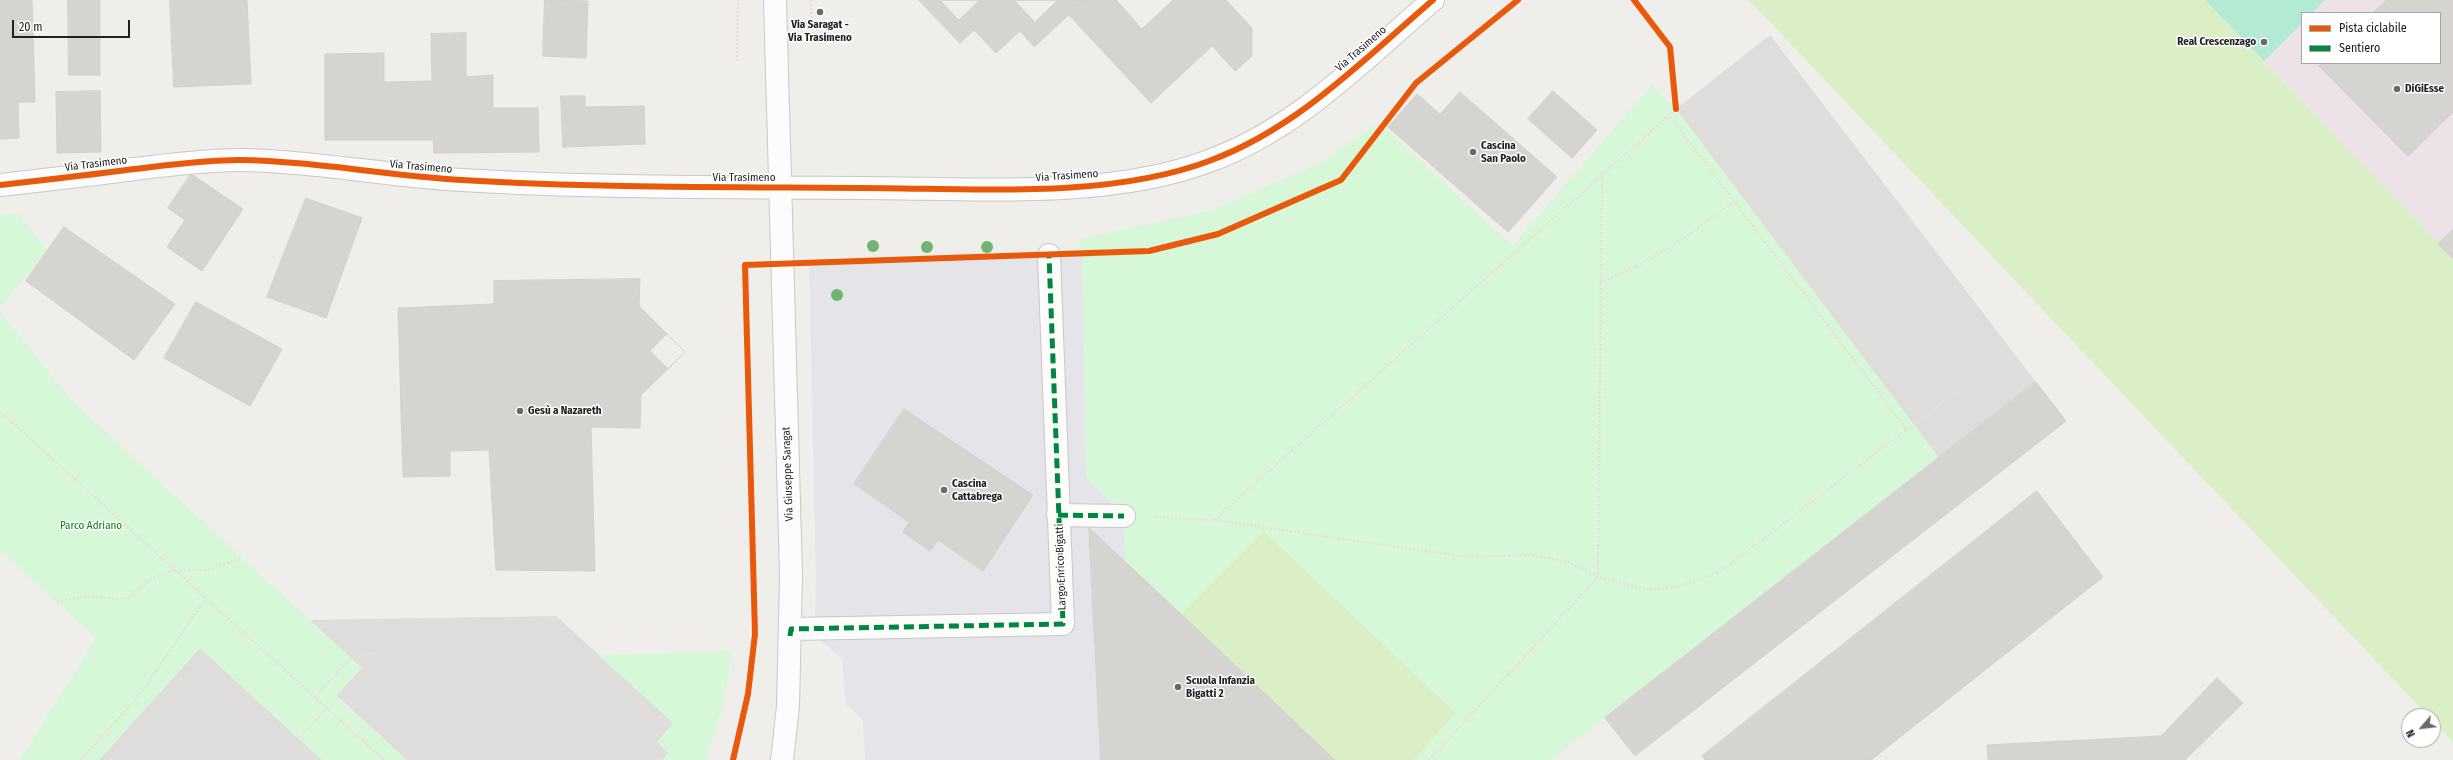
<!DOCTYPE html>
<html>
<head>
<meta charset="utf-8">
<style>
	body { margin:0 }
	#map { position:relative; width:2453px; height:760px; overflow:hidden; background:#efeeea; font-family:"Fira Sans Condensed",sans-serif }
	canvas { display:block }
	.legend { position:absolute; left:2301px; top:12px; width:140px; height:52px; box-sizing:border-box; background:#fff; border:1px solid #a6a6a6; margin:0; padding:5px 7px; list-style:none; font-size:12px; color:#212121 }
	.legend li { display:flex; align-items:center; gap:8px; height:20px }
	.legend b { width:20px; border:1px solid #a6a6a6 }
	.north { position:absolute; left:2401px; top:708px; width:40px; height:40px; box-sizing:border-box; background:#fff; border:1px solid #a6a6a6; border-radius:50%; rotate:242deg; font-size:11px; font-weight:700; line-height:16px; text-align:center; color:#212121 }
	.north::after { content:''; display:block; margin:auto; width:14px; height:18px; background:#696967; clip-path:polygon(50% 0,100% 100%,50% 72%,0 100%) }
	.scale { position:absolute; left:12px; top:20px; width:118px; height:18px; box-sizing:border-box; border:2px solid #212121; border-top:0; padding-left:5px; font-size:12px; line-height:14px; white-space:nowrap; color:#212121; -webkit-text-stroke:3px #fff; paint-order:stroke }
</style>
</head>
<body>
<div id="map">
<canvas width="2453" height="760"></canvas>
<ul class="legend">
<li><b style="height:5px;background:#e8590c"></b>Pista ciclabile</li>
<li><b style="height:5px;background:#00873e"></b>Sentiero</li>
</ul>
<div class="north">N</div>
<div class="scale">20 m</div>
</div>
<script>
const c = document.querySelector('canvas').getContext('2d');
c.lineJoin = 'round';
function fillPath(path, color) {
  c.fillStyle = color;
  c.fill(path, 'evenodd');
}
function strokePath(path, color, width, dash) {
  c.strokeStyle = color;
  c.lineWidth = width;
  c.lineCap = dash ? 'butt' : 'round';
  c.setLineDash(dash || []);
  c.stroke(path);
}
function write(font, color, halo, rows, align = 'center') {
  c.font = font + ' "Fira Sans Condensed",sans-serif';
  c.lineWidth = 3;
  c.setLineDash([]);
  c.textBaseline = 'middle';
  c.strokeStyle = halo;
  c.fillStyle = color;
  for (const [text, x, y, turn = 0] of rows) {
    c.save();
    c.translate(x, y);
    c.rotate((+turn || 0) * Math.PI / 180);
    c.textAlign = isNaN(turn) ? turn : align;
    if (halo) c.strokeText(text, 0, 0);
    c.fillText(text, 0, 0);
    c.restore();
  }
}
fillPath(new Path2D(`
	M1770 35 2036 382 1939 458 1676 109Z
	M556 616 674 723 668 753 662 760H407L336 695 362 668 308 620Z
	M200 648 322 760H99Z`), '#dedddb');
fillPath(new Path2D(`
	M2325 0H2453V258L2264 61 2302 23V63H2440V13H2312Z`), '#ede2e8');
fillPath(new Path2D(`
	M1749 0H2205L2453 258V742L2433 722V716H2428Z
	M1264 531 1456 713 1414 760H1335L1181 614Z`), '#dbefc7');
fillPath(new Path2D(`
	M1652 85 1676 109 1939 458 1550 760H1414L1456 713 1264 531 1181 614 1125 561 1124 516 1086 477 1082 253 1079 239 1213 210 1321 163 1377 124 1384 127 1512 246Z
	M17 213 47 250 0 307V215Z
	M0 312 73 402 362 668 336 696 407 760H322L200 648 99 760H20L96 638 0 550Z
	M732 651 724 700 706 760H662L668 753 657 742 673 723 598 655Z`), '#d6f7d8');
fillPath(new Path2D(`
	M2205 0H2325L2312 13H2302V23L2264 61Z`), '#b2ead4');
fillPath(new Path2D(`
	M1082 253 1086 477 1124 516 1125 561 1089 529 1101 760H865L863 720 846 704 842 659 815 635 816 575 809 263ZM904 409 1033 495 983 571 938 540 930 551 903 533 909 522 854 484Z`), '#e4e4e9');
const building = new Path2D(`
	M0 0H32L35 102H18L19 138 0 139Z
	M68 0H100V75H69Z
	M170 0H247L251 84 174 87Z
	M545 0 588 1 586 58 543 56Z
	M919 0H1085L1034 47 1020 31 996 53 974 30 960 43Z
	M940 0H980L959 20Z
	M1014 0H1058L1035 22Z
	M1085 0H1116L1142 29 1173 0H1226L1252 28V56L1235 71 1212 46 1151 103 1069 15Z
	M2387 0H2453V112L2408 156 2319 66 2322 63H2440V13H2373Z
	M466 33V77L493 75V108H538L539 152 434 153 433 140H325V54L384 53V82L432 81 431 34Z
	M100 91 101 152 57 153 56 92Z
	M1553 91 1597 130 1572 158 1528 119Z
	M1460 92 1557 177 1508 232 1388 127 1417 94 1440 114Z
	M561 96H585V107L644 106 645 144 563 147Z
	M191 174 243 209 202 271 167 247 185 220 168 208Z
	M306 198 362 218 326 318 267 297Z
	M64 227 175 304 134 360 26 281Z
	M2453 230V258L2438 244Z
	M640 279 639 306 685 352 641 395 640 428 591 427 595 571 496 570 489 450 450 451V476L403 477 398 308 494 304V281Z
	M196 302 282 349 250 406 164 358Z
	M667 334 685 352 668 369 650 351Z
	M2036 382 2066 421 1635 756 1605 718Z
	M904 409 1033 495 983 571 938 540 930 551 903 532 909 522 854 484Z
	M2037 491 2103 577 1871 760H1705L1702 756Z
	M1089 528 1181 614 1335 760H1101Z
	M2217 678 2243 703 2185 760H1988L1987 745 2161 736Z`);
fillPath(building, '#d6d4d1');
strokePath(building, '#d3cfcb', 1);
const minor = new Path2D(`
	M775 0 791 575 788 706 782 760
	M0 185C45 180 89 175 134 169 169 165 204 160 239 160 314 161 388 176 462 180 595 188 727 187 860 188 969 188 1106 200 1209 161 1297 129 1363 60 1433 0
	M1058 515 1124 516
	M790 636 791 629 1063 624 1049 255`);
strokePath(minor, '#c8c8c6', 24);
strokePath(new Path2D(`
	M811 0 812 41
	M737 61 738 0
	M1668 114 1908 431
	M1600 283C1654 261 1688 236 1734 201
	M0 411 384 760
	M1155 517 1214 520 1467 557 1532 555 1568 562 1598 577 1649 590 1681 586 1721 571 1959 390
	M1214 520 1676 109
	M57 602 88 596 115 599 129 597 151 579 173 571 207 570 241 558
	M315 697 351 658 376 653
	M299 738 328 708
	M81 760 141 693 205 599
	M1429 760 1598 577 1602 172`), '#ecddda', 2.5, [2, 2]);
strokePath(minor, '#fdfcfc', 22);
strokePath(new Path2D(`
	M1058 515 1124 516
	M790 636 791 629 1063 624 1049 255`), '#00873e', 5, [10, 5]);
strokePath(new Path2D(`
	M1634 0 1670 47 1676 109
	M0 185C45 180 89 175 134 169 169 165 204 160 239 160 314 161 388 176 462 180 595 188 727 187 860 188 969 188 1106 200 1209 161 1297 129 1363 60 1433 0
	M733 760 748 694 755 634 745 265 1149 251 1218 234 1341 180 1416 83 1518 0`), '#e8590c', 6);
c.fillStyle = '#6eb473';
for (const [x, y] of [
	[873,246],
	[927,247],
	[987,247],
	[837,295]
]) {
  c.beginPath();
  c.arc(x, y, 6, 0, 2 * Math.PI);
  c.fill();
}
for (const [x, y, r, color] of [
	[820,12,4,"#696967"],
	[2264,42,4,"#696967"],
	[2397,89,4,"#696967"],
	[1473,152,4,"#696967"],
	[520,411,4,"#696967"],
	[944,490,4,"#696967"],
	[1178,687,4,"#696967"]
]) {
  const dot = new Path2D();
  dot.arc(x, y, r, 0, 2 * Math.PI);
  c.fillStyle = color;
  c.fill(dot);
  strokePath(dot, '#fff', 1.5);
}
write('bold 11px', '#212121', '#fff', [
	["Via Saragat -",820,25,"center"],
	["Via Trasimeno",820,38,"center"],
	["Real Crescenzago",2256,42,"right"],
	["DiGiEsse",2405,89],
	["Cascina",1481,146],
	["San Paolo",1481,159],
	["Gesù a Nazareth",528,411],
	["Cascina",952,484],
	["Cattabrega",952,497],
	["Scuola Infanzia",1186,681],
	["Bigatti 2",1186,694]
], 'left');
write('11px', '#212121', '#fff', [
	["Via Trasimeno",1361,49,-41],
	["Via Trasimeno",96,164,-7],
	["Via Trasimeno",421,167,5],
	["Via Trasimeno",1067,176,-4],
	["Via Trasimeno",744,178],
	["Via Giuseppe Saragat",788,474,-92],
	["Largo Enrico Bigatti",1061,567,-92]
]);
write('11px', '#048512', '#fff', [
	["Parco Adriano",91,526]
]);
</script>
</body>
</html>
